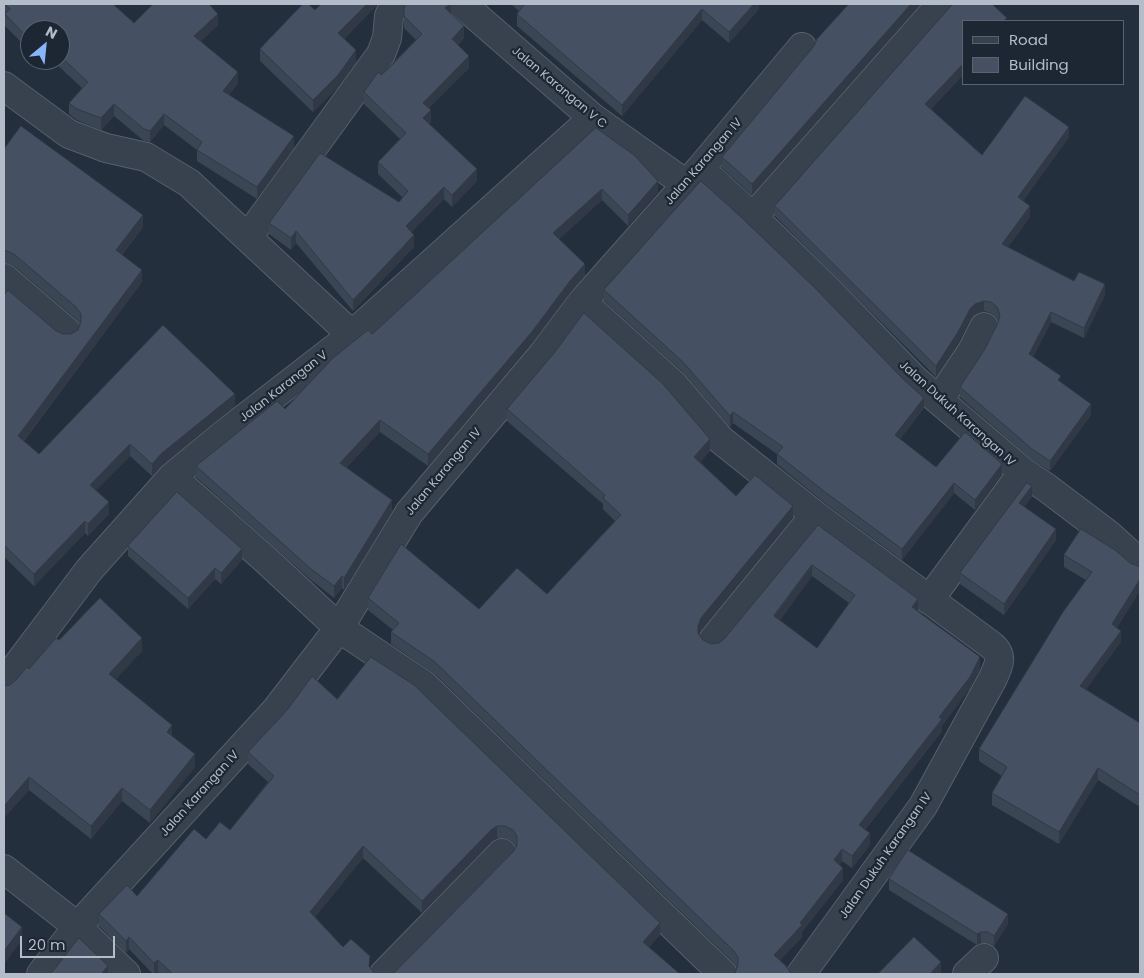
<!DOCTYPE html>
<html>
<head>
<meta charset="utf-8">
<style>
	body { margin:0 }
	#map { position:relative; width:1144px; height:978px; overflow:hidden; background:#242f3e; font-family:Poppins,sans-serif }
	canvas { display:block }
	.frame { position:absolute; inset:0; border:5px solid #b4bcc9; pointer-events:none }
	.legend { position:absolute; left:962px; top:20px; width:162px; height:65px; box-sizing:border-box; background:#1d2633; border:1px solid #59626f; margin:0; padding:6px 9px; list-style:none; font-size:15px; color:#b4bcc9 }
	.legend li { display:flex; align-items:center; gap:10px; height:25px }
	.legend b { width:25px; border:1px solid #59626f }
	.north { position:absolute; left:20px; top:20px; width:50px; height:50px; box-sizing:border-box; background:#1d2633; border:1px solid #59626f; border-radius:50%; rotate:28deg; font-size:14px; font-weight:700; line-height:20px; text-align:center; color:#b4bcc9 }
	.north::after { content:''; display:block; margin:auto; width:18px; height:22px; background:#8ab4f8; clip-path:polygon(50% 0,100% 100%,50% 72%,0 100%) }
	.scale { position:absolute; left:20px; top:936px; width:95px; height:22px; box-sizing:border-box; border:2px solid #b4bcc9; border-top:0; padding-left:6px; font-size:15px; line-height:18px; white-space:nowrap; color:#b4bcc9; -webkit-text-stroke:4px #1d2633; paint-order:stroke }
</style>
</head>
<body>
<div id="map">
<canvas width="1144" height="978"></canvas>
<div class="frame"></div>
<ul class="legend">
<li><b style="height:6px;background:#38414e"></b>Road</li>
<li><b style="height:14px;background:#455162"></b>Building</li>
</ul>
<div class="north">N</div>
<div class="scale">20 m</div>
</div>
<script>
const c = document.querySelector('canvas').getContext('2d');
c.lineJoin = 'round';
function strokePath(path, color, width, dash) {
  c.strokeStyle = color;
  c.lineWidth = width;
  c.lineCap = dash ? 'butt' : 'round';
  c.setLineDash(dash || []);
  c.stroke(path);
}
function fillPath(path, color) {
  c.fillStyle = color;
  c.fill(path, 'evenodd');
}
function write(font, color, halo, rows, align = 'center') {
  c.font = font + ' Poppins,sans-serif';
  c.lineWidth = 4.5;
  c.setLineDash([]);
  c.textBaseline = 'middle';
  c.strokeStyle = halo;
  c.fillStyle = color;
  for (const [text, x, y, turn = 0] of rows) {
    c.save();
    c.translate(x, y);
    c.rotate((+turn || 0) * Math.PI / 180);
    c.textAlign = isNaN(turn) ? turn : align;
    if (halo) c.strokeText(text, 0, 0);
    c.fillText(text, 0, 0);
    c.restore();
  }
}
const minor = new Path2D(`
	M462 4 593 118 686 184
	M4 86 69 134 106 148 146 157 189 183 352 335
	M700 169 753 217 826 288 915 380 1023 472 1047 488 1109 535 1140 563
	M753 217 941 4
	M248 237 381 54 387 38 389 16 395 4
	M4 278 66 331
	M582 302 674 385 721 440 815 515 991 645C1005 656 998 667 992 680L923 806 801 974
	M939 400 972 351 984 327
	M172 477 266 560 339 628 424 685 723 974
	M929 600 1023 472
	M713 640 815 515
	M4 683 89 570 172 477 224 434 352 335 593 118
	M4 869 73 923 126 974
	M41 974 77 927 276 710 339 628 409 513 543 354 582 302 700 169 802 47
	M384 974 502 853
	M967 974 984 958`);
strokePath(minor, '#565f6c', 30);
strokePath(minor, '#38414e', 28);
fillPath(new Path2D(`
	M4 4 134 23 218 25 201 41 238 83 229 95 294 148 257 199 197 161V150L164 125 150 142 144 141 114 116 101 130 77 120 69 114V103L82 88 52 60H60V30H30L28 49 5 26Z
	M321 4H378L344 39 356 62 338 87 313 112 260 61V49L315 10Z
	M451 4V13L464 38 458 45 469 68 429 108 431 122 429 124 477 181 452 207 444 199 411 232 414 247 353 311 296 243 291 250 269 234V223L399 202 403 198 378 174V162L400 139 364 104V92L416 40 404 28V16Z
	M511 4H759V9L729 43 702 20 622 116 517 26V14L519 11Z
	M849 4H920L752 195 722 168V157Z
	M1007 21 963 75 931 109 982 155 1069 137 1023 201 1030 217 1008 247 1074 281 1105 295 1084 338 1051 322 1033 357 1061 383 1091 415 1050 471 1032 460 960 397V387L985 349 998 322 997 318 991 313 984 311 975 314 970 320 958 343 936 377 775 216V206Z
	M596 128 658 192 628 226 602 200 559 239 585 275 570 293 531 344 428 466 380 432 347 467 392 512 344 590 342 588 334 598 311 580 196 477V466L285 409 372 334Z
	M4 149 143 227 122 255 142 282 24 441 39 454 235 406 162 465 152 476 130 456 96 490 109 514 88 536 85 533 34 586 4 557V295L56 331 63 334H71L78 330 80 325 76 319 14 266 7 263H4Z
	M604 290 924 408 900 439 936 467 1002 474 975 510 954 493 902 560 825 503 777 464V454L733 423 730 427 684 373 604 301Z
	M507 409 710 451 700 462 736 496 793 517 701 630 699 634 703 640 711 644 719 643 725 638 818 525 918 610 917 611 980 669 970 688 942 726V731L865 830 870 845 852 868 842 861 839 865 843 880 802 932V937L780 960 735 973 737 968 734 963 435 674 391 644V632L393 630 368 610V598L479 609 547 594 615 521 603 509V504L507 421ZM812 576 849 603 817 648 780 620Z
	M1032 497 1024 507 1056 540 1004 615 960 584V573Z
	M128 546 242 560 221 584 215 579 188 609 128 556Z
	M1064 555 1130 563 1140 567V590L1117 628 1121 642 1086 689 1140 723V807L1098 780 1059 844 992 805V793L1002 776 979 761V749L1086 580 1064 567Z
	M59 640 142 651 115 679 172 736 195 767 150 823 122 801 91 839 29 790 4 818V686L10 685 29 669Z
	M337 699 660 935 649 947 395 973 513 852 516 847 513 842 505 838H497L491 842 422 913 363 858 315 917 343 947 370 968 375 974H161L158 972 155 974H153L129 949 126 953 99 926V914L137 896 206 839 230 830 268 782 248 764V752Z
	M889 879 1008 924 994 946 988 943H981L977 945 889 890Z`), '#3b4654');
fillPath(new Path2D(`
	M367 4H378L338 45V33Z
	M450 4H451V14L445 8Z
	M754 4H759V9L729 43V32Z
	M911 4H920L752 195V184Z
	M702 9V20L622 116V105Z
	M218 14V25L194 48V36Z
	M464 26V38L452 51V39Z
	M30 36V47L28 49V38Z
	M356 50V62L338 87 313 112V100Z
	M469 56V68L423 114V103Z
	M963 64V75L925 115V104Z
	M238 72V83L223 103V91Z
	M114 104V116L101 130V118Z
	M431 110V122L423 130V118Z
	M164 114V125L150 142V131Z
	M1069 127V137L1018 208V197Z
	M294 136V148L257 199V187Z
	M477 169V181L452 207V195Z
	M658 181V192L628 226V215Z
	M444 187V199L406 238V226Z
	M602 189V200L553 245V233Z
	M1030 206V217L1002 255V244Z
	M143 215V227L116 262V250Z
	M296 231V243L291 250V238Z
	M414 235V247L353 311V300Z
	M585 264V275L570 293 531 344 428 466V454L570 281Z
	M142 270V282L18 448V436Z
	M1105 284V295L1084 338V328Z
	M984 301V311L975 314 970 320 958 343 936 377V366L970 309 975 304Z
	M1051 312V322L1029 365V354Z
	M235 394V406L162 465 152 476V464L162 453Z
	M924 398V408L895 446V435Z
	M1091 404V415L1050 471V461Z
	M733 412V423L730 427V416Z
	M380 420V432L340 474V463Z
	M710 439V451L694 469V457Z
	M130 444V456L90 497V485Z
	M1002 464V474L975 510V500Z
	M954 483V493L902 560V549Z
	M1032 486V497L1019 514V503Z
	M392 500V512L344 590V578Z
	M109 502V514L88 536V524Z
	M793 506V517L701 630 698 638V626L701 618Z
	M85 521V533L34 586V574Z
	M1056 529V540L1004 615V604Z
	M242 549V560L221 584V573Z
	M812 565V576L774 628V616Z
	M215 568V579L188 609V598Z
	M342 576V588L334 598V586Z
	M1140 579V590L1112 636V624Z
	M918 599V610L912 619V607Z
	M1121 631V642L1080 698V686Z
	M142 638V651L109 687V674Z
	M980 657V669L970 688 942 726V731L859 837V825L939 717Z
	M172 725V738L167 732Z
	M195 754V767L150 823V810Z
	M1098 768V780L1059 844V832Z
	M29 777V790L4 818V806Z
	M122 788V801L91 839V826Z
	M497 826V838L491 842 422 913V901L491 830Z
	M870 833V845L852 868V856Z
	M363 846V858L310 923V912Z
	M842 849V861L834 871V860Z
	M843 868V880L802 932V937L774 967V955Z
	M1008 914V924L994 946V936Z
	M660 923V935L643 954V942Z
	M22 927V940L4 964V951Z
	M981 932V943L977 945V934Z
	M129 937V949L126 953V941Z
	M158 960V972L154 974V963Z
	M941 962V974H930Z
	M108 966V974H101Z`), '#303945');
const building = new Path2D(`
	M4 4H113L134 23 153 4H209L218 14 194 36 238 72 223 91 294 136 257 187 197 150 202 142 164 114 150 131 144 129 114 104 101 118 77 109 69 103 88 82 60 56V30H30V36L28 38 5 14 10 9Z
	M303 4H308L315 10 321 4H367L338 33 356 50 338 75 313 100 260 49Z
	M406 4H450L445 8 464 26 452 39 469 56 423 103 431 110 423 118 477 169 452 195 444 187 406 226 414 235 353 300 296 231 291 238 269 223 320 153 399 202 408 191 378 162 406 133 364 92 378 72 381 75 388 69 422 34 404 16V9Z
	M523 4H754L729 32 702 9 622 105 517 14 524 5Z
	M849 4H911L752 184 722 157 814 46 817 39Z
	M953 4H992L1007 18 1003 21H963V64L925 104 982 155 1025 96 1069 127 1018 197 1030 206 1002 244 1074 281 1079 272 1105 284 1084 328 1051 312 1029 354 1061 376 1058 380 1091 404 1050 461 1032 449 960 387 985 349 998 323 1000 315 997 307 991 302 984 301 975 304 970 309 958 332 936 366 775 206Z
	M21 126 143 215 116 250 142 270 18 436 39 454 163 325 235 394 162 453 152 464 130 444 90 485 109 502 88 524 85 521 34 574 4 545V295L8 290 56 331 63 334H71L78 330 81 322V314L76 307 14 254 7 251H4V149Z
	M596 128 634 155 658 181 628 215 602 189 553 233 585 264 570 281 531 333 428 454 380 420 340 463 392 500 344 578 342 576 334 586 311 569 196 466 277 401 285 409 333 358 368 330 372 334Z
	M701 181 742 218 815 288 904 380 924 398 895 435 936 467 965 432 1002 464 975 500 954 483 902 549 825 492 777 454 783 447 733 412 730 416 684 363 604 290Z
	M584 313 663 384 710 439 694 457 736 496 755 475 793 506 701 618 698 626V633L703 640 711 644 719 643 725 638 818 525 918 599 912 607 980 657 970 677 939 717 942 719 859 825 870 833 852 856 842 849 834 860 843 868 800 923 802 925 774 955 786 966 791 974H732L735 973 738 965V957L734 951 435 662 391 632 399 623 368 598 401 544 479 609 517 568 547 594 621 515 603 498 605 495 507 409 555 352ZM812 565 855 595 817 648 774 616Z
	M1027 483 1032 486 1019 503 1056 529 1004 604 960 573Z
	M177 492 242 549 221 573 215 568 188 598 128 546Z
	M1081 529 1115 550 1130 563 1140 567V579L1112 624 1121 631 1080 686 1140 723V795L1098 768 1059 832 992 793 1007 767 979 749 1063 612 1092 572 1064 555Z
	M100 598 142 638 109 674 172 725 167 732 195 754 150 810 122 788 91 826 29 777 4 806V686L10 685 16 680 27 667 29 669 56 638 59 640Z
	M371 657 414 685 660 923 643 942 680 974H393L513 852 517 845V836L513 830 505 826H497L491 830 422 901 363 846 310 912 343 947 351 939 370 956 369 966 375 974H173L158 960 154 963 129 937 126 941 99 914 127 885 137 896 194 829 206 839 220 822 230 830 274 776 248 752 288 709 312 676 337 699Z
	M908 850 1008 914 994 936 988 932H981L977 934 889 879Z
	M4 913 22 927 4 951Z
	M914 937 941 962 930 974H878Z
	M79 938 108 966 101 974H48L53 971Z`);
fillPath(building, '#455162');
strokePath(building, '#303945', 1);
write('12px', '#b4bcc9', '#1d2633', [
	["Jalan Karangan V C",559,88,40],
	["Jalan Karangan IV",704,162,-49],
	["Jalan Karangan V",284,387,-38],
	["Jalan Dukuh Karangan IV",957,414,42],
	["Jalan Karangan IV",444,472,-50],
	["Jalan Karangan IV",200,794,-48],
	["Jalan Dukuh Karangan IV",886,856,-55]
]);
</script>
</body>
</html>
